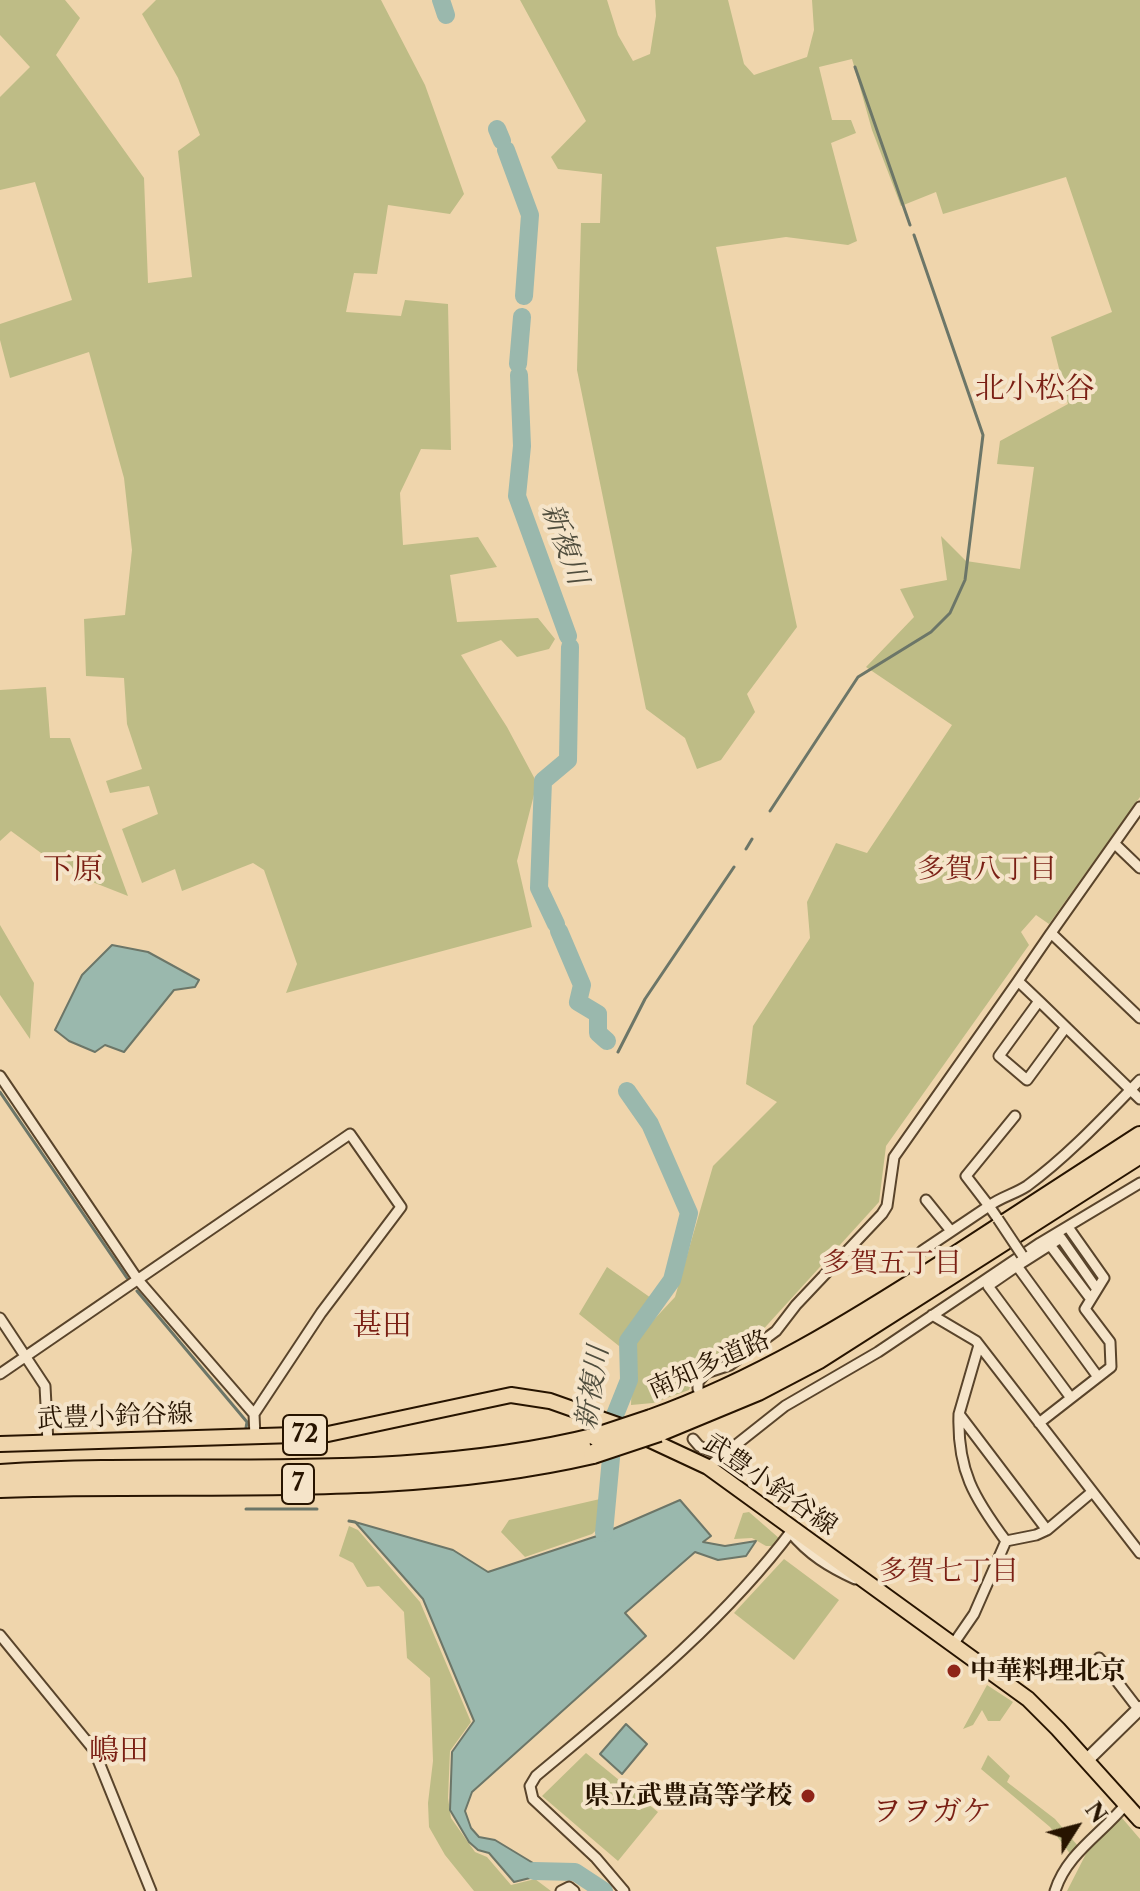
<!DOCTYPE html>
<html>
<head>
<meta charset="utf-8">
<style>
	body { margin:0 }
	#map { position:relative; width:1140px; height:1891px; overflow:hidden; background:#efd5ac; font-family:"Libre Caslon Text",serif }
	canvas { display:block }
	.north { position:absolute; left:1036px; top:1787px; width:80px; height:80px; -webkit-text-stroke:6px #f5e4c9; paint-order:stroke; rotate:54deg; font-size:22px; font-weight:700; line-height:32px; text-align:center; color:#271400 }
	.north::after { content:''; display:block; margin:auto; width:28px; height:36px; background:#271400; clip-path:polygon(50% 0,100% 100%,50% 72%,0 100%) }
</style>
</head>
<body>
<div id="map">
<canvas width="1140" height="1891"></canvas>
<div class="north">N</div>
</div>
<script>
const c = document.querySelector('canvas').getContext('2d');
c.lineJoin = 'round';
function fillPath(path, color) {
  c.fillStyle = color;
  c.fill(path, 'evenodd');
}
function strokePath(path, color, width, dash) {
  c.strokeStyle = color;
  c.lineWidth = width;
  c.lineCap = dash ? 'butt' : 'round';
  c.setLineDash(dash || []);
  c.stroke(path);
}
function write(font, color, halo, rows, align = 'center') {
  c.font = font + ' "Libre Caslon Text","Noto Serif JP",serif';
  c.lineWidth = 8;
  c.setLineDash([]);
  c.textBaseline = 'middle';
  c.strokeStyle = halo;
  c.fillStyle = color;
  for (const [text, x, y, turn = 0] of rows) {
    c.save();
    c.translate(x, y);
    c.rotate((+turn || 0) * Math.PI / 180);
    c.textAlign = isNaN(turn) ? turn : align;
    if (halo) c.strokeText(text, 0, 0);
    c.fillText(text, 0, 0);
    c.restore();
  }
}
fillPath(new Path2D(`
	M0 0H65L80 18 56 55 144 178 148 283 192 277 178 151 200 135 178 78 142 14 156 0H381L425 85 464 194 450 214 388 205 377 274 354 273 346 312 401 316 405 300 448 304 451 450 421 449 400 493 403 545 478 537 497 567 450 575 457 622 538 618 555 639 549 649 517 657 501 640 461 655 507 727 537 783 517 861 532 927 286 993 297 964 264 870 253 863 182 891 175 869 142 883 122 829 158 814 149 786 110 793 106 781 142 769 127 724 124 678 86 676 84 619 125 615 132 550 124 478 89 352 10 378 0 340V324L72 300 35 182 0 190V97L30 67 0 35Z
	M520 0H607L618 35 633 61 650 54 656 16 655 0H728L744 64 754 75 807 57 814 30 812 0H1140V797L1049 924 1036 915 1021 932 1029 945 886 1146 879 1202 759 1334 726 1360 696 1370 689 1390 653 1403 631 1405 633 1342 675 1297 713 1166 777 1102 746 1084 753 1026 810 938 807 902 836 843 867 853 952 725 866 667 914 617 900 589 947 580 941 536 966 561 1020 569 1034 467 997 464 1000 441 1068 404 1051 337 1112 312 1066 177 943 214 936 192 901 206 872 130 852 59 819 67 832 120H851L856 133 831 143 857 241 848 245 786 237 716 247 797 627 747 694 755 712 721 760 697 769 685 738 646 709 577 370 581 223H600L602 174 558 169 551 157 586 121Z
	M46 687 50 738H70L128 896 67 872 11 831 0 841V690Z
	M0 925 34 983 30 1039 0 995Z
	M607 1267 651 1298 619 1346 579 1314Z
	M600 1499 601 1526 592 1534 525 1557 501 1532 509 1520Z
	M749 1512 780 1539 776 1546H766L752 1538 734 1539 743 1513Z
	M349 1526 358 1530 420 1602 471 1722 450 1751 448 1798 451 1818 475 1852 487 1857 511 1885 535 1879 551 1891H474L445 1855 429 1827 428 1803 433 1761 430 1678 407 1658 404 1612 379 1586 367 1587 353 1563 339 1556Z
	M784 1559 839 1600 794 1660 734 1613Z
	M987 1685 1013 1702 1000 1721H988L982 1710 973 1725 963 1729Z
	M586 1753 658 1812 618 1861 542 1796Z
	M988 1755 1010 1776 1007 1782 1055 1819 1078 1846 1071 1855 1050 1827 981 1769Z
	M1122 1818 1140 1839V1891H1067L1090 1846Z`), '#bebc86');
const water = new Path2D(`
	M112 945 148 952 199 980 195 987 174 990 124 1052 105 1045 95 1052 69 1041 55 1030 82 975Z
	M680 1500 711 1536 703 1542 725 1546 756 1541 746 1556 718 1560 695 1552 625 1613 646 1636 472 1792 465 1811 471 1828 479 1837 495 1840 538 1866 530 1878 514 1882 489 1853 478 1850 469 1842 450 1810 452 1752 474 1721 423 1599 355 1522 453 1550 488 1572 597 1536Z
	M626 1724 647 1744 622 1774 600 1754Z`);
fillPath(water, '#9ab8ad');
strokePath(water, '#6c7668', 2);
strokePath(new Path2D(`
	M855 67 910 225
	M770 811 858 677 931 632 950 613 965 580 983 435 914 235
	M746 849 752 839
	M618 1052 645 999 734 867
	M0 1092 127 1278
	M137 1291 247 1422 246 1428
	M246 1509H317
	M349 1521 355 1522`), '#6c7668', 3);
strokePath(new Path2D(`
	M441 0 446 15
	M497 129 502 141
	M506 150 530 215 524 296
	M518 364 522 317
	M519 375 522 446 517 496 568 636
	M556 924 539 888 543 781 568 760 570 647
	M559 931 582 985 578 1002 598 1014V1033L607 1041
	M604 1533 615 1415 629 1380 628 1341 672 1280 689 1213 650 1124 627 1091
	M534 1871 575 1872 604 1891`), '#9ab8ad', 18);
const minor = new Path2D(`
	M1115 844 1140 868
	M1051 933 1140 807
	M1039 1001 1140 1099
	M1066 1027 1027 1080 999 1056 1039 1001 1018 981 1051 933 1140 1018
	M0 1076 138 1280 254 1414
	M926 1200 951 1231
	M998 1219 989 1206C1001 1197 1015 1194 1027 1186 1068 1156 1105 1116 1140 1080
	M1053 1243 1061 1238 1096 1288
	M922 1251 989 1206 966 1176 1015 1116
	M1017 1266 1050 1245 1090 1298
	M932 1315 976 1341 1140 1553
	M0 1318 45 1386 48 1443
	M979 1345 959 1414 1047 1530 1092 1492
	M0 1374 350 1134 401 1207 321 1313 254 1414 255 1437
	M698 1389V1382L706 1373 730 1365 776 1331 796 1305 882 1214 887 1206 894 1157 1018 981
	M1071 1398 988 1286 1017 1266 1098 1377
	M959 1414C957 1470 974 1498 1006 1541
	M1039 1423 1111 1367 1110 1342 1085 1309 1104 1278 1068 1227
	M693 1439 699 1446 721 1455
	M708 1467 785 1406 878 1352 1040 1243 1140 1183
	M790 1532C809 1555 829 1567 855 1579
	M0 1635 94 1750 151 1891
	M954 1643 974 1614 1006 1541 1036 1535 1047 1530
	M1099 1658 1139 1710
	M561 1891 569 1887 574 1891
	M624 1891 596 1858 533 1799 530 1786 536 1776C627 1700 722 1624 793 1529
	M1055 1891C1067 1853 1102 1834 1126 1804`);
const tertiary = new Path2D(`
	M1087 1760 1140 1708`);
const primary = new Path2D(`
	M0 1444 328 1434 511 1395 550 1401 618 1425 708 1467 1028 1699 1058 1729 1140 1820`);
const motorway = new Path2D(`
	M651 1419C757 1381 851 1323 946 1262 1011 1220 1075 1178 1140 1136
	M659 1432 758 1391 819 1359 1140 1154
	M0 1474C200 1461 401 1486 597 1437
	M0 1488C198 1480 399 1499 593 1454`);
strokePath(minor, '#59442b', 13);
strokePath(tertiary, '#59442b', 16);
strokePath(primary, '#271400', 18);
strokePath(motorway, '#271400', 22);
strokePath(minor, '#f5e4c9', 9);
strokePath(tertiary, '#f5e4c9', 12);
strokePath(primary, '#efd5ac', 14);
strokePath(motorway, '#efd5ac', 18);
const minorBridge = new Path2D(`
	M998 1219 1022 1255`);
const motorwayBridge = new Path2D(`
	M597 1437 651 1419
	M593 1454 659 1432`);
strokePath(minorBridge, '#59442b', 13, []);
strokePath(motorwayBridge, '#271400', 22, []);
strokePath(minorBridge, '#f5e4c9', 9);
strokePath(motorwayBridge, '#efd5ac', 18);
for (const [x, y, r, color] of [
	[954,1671,8,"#8f2418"],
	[808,1796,8,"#8f2418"]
]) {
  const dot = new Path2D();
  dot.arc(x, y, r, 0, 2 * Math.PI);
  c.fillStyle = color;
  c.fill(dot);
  strokePath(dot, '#f5e4c9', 3);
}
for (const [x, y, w] of [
	[305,1435,44],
	[298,1484,32]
]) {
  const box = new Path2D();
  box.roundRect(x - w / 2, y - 20, w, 40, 6);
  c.fillStyle = '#f5e4c9';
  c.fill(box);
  strokePath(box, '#271400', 2);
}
write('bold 24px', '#271400', null, [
	["72",305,1435],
	["7",298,1484]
]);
write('26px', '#271400', '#f5e4c9', [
	["南知多道路",709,1365,-24],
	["武豊小鈴谷線",115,1417,-2],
	["武豊小鈴谷線",770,1485,35]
]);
write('bold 26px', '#271400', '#f5e4c9', [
	["中華料理北京",970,1671],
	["県立武豊高等学校",792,1796,"right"]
], 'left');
write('italic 28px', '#4f4d3d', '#f5e4c9', [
	["新複川",564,544,70],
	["新複川",593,1388,-81]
]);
write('28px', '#7a1f14', '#f5e4c9', [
	["多賀八丁目",987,870],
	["多賀五丁目",892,1264],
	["多賀七丁目",949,1572]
]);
write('30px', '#7a1f14', '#f5e4c9', [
	["北小松谷",1035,389],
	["下原",73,870],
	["甚田",382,1326],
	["嶋田",119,1751],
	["ヲヲガケ",932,1812]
]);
</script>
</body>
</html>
